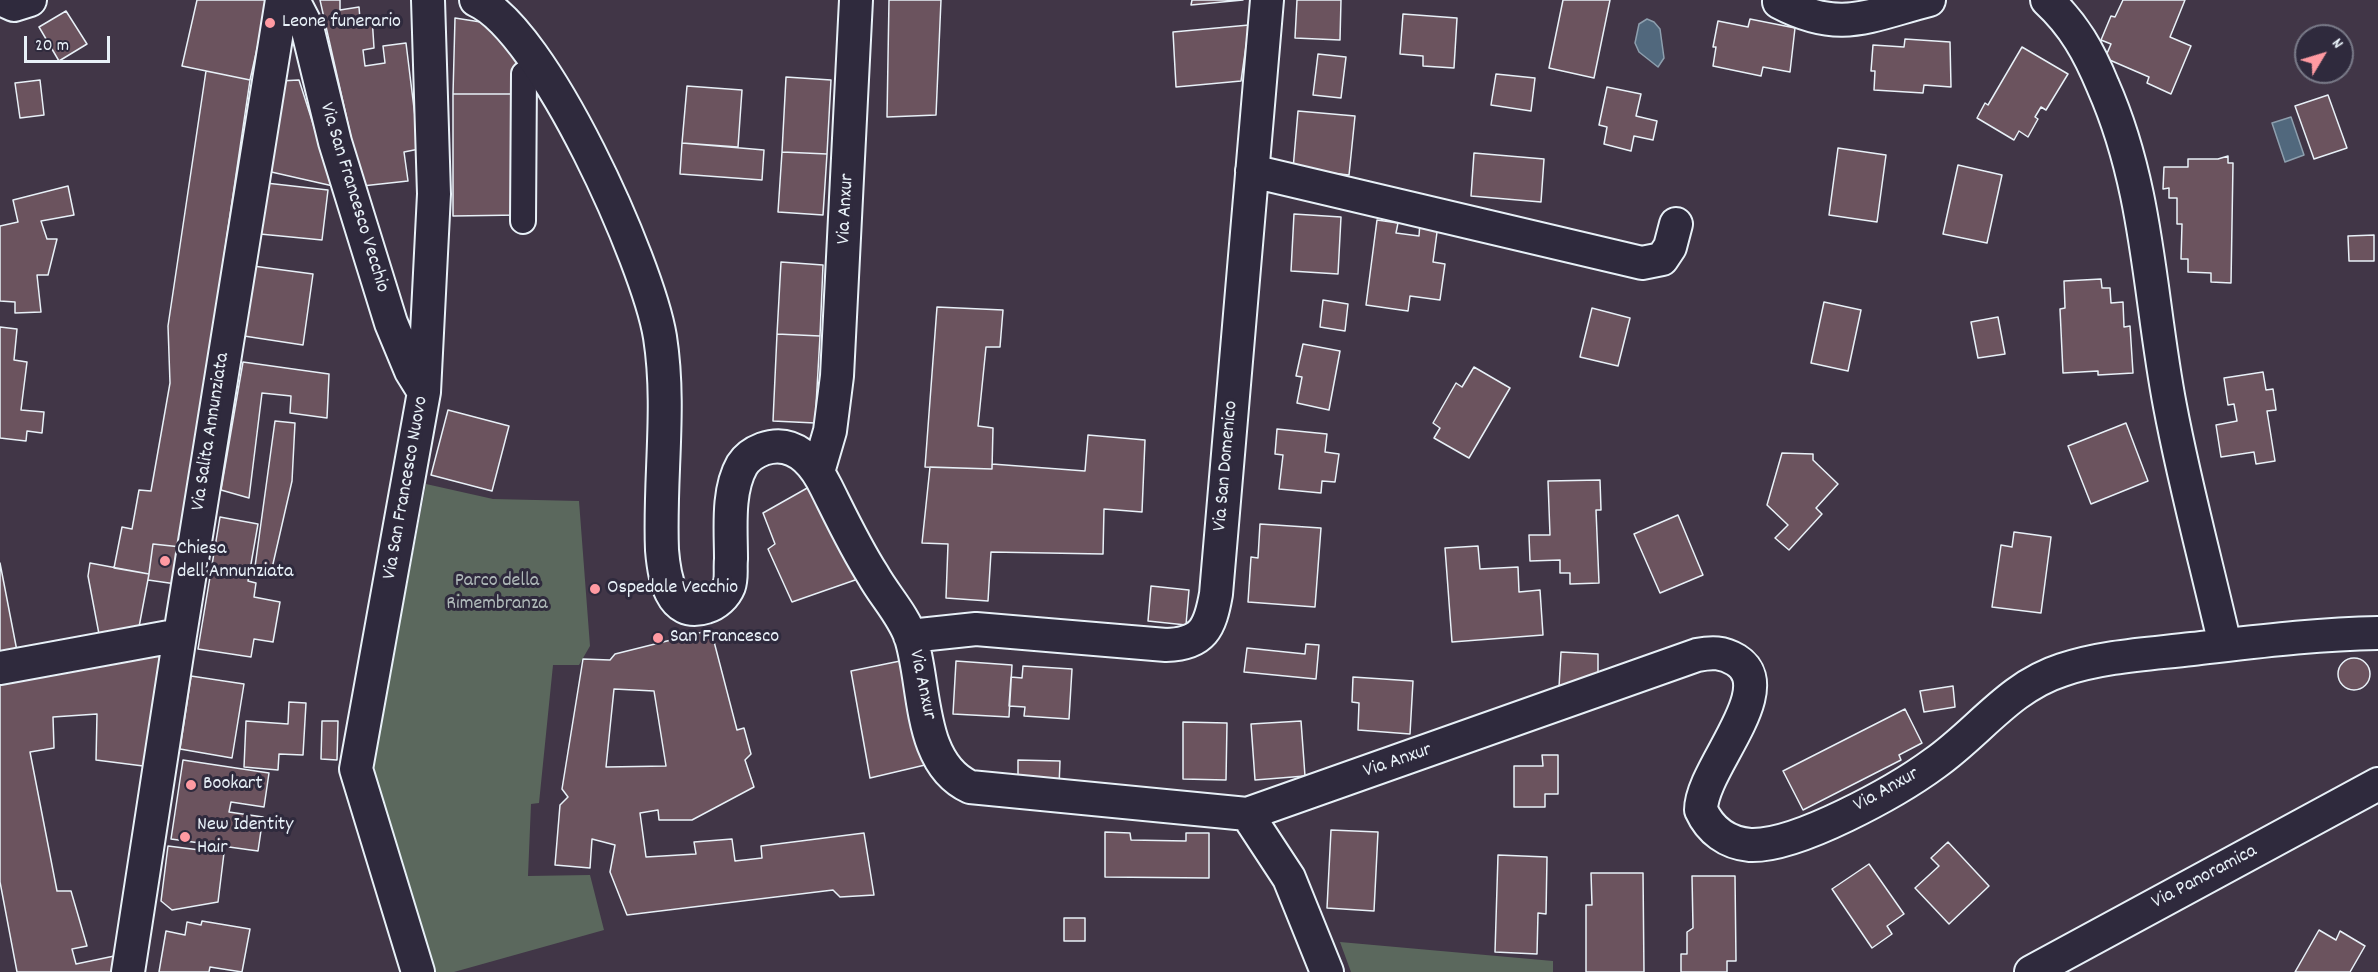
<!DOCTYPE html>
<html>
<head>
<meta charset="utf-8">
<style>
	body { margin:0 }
	#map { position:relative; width:2378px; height:972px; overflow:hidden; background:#413647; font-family:Dekko,sans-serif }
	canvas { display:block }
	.north { position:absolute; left:2294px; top:24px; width:60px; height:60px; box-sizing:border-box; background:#2f2a3d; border:2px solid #797a88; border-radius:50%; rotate:52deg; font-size:16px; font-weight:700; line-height:24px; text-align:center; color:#e8f1f8 }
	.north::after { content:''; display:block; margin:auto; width:21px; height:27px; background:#ff9aa2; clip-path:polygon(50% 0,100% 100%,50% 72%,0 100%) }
	.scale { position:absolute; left:24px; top:36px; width:86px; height:27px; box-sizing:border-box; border:3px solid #e8f1f8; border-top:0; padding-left:8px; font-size:18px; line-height:21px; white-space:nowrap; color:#e8f1f8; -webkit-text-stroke:4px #2f2a3d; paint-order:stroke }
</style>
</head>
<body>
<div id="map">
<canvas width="2378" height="972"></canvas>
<div class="north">N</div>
<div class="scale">20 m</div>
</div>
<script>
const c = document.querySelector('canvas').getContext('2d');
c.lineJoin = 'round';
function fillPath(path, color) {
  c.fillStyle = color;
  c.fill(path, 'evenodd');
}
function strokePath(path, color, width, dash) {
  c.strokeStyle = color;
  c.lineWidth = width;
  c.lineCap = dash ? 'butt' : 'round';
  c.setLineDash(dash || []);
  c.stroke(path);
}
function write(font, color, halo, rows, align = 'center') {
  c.font = font + ' Dekko,sans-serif';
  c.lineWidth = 6;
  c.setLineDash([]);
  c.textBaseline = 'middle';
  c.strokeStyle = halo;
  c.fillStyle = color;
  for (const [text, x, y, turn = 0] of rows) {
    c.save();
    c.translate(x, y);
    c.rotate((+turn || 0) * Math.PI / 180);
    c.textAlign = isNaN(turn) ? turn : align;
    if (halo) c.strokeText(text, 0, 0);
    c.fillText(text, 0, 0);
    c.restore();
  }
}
fillPath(new Path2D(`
	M426 484 493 499 579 501 590 646 579 665H553L539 803 531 804 528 876 590 875 604 930 454 972H435L372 771Z
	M1340 942 1553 961V972H1351Z`), '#5b685d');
const water = new Path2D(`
	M1647 19 1654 22 1660 29 1664 58 1658 67 1639 52 1635 43 1639 24Z
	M2291 117 2304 155 2285 162 2272 123Z`);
fillPath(water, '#51687d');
strokePath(water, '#8d9fae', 1.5);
const building = new Path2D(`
	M197 0H268L250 80 182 66Z
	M320 0H340V10L359 7 360 19 372 17 374 48 363 50 365 66 385 63 383 46 406 43 419 149 404 152 408 181 362 186Z
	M889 0H941L936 115 887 117Z
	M1192 0H1243L1191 5Z
	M1297 0H1341L1340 40 1295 38Z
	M1563 0H1610L1594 78 1549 68Z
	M2123 0H2185L2170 37 2191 46 2171 94 2147 83 2149 77 2105 58 2111 44 2101 40 2111 16 2115 17Z
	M66 11 87 44 59 61 39 27Z
	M1403 14 1457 18 1454 68 1423 66V56L1400 54Z
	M455 18 487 23 517 56V94H453Z
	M1750 19 1795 28 1790 72 1763 67 1761 76 1713 66 1716 47H1713L1718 21 1748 27Z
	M1249 25 1241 81 1176 87 1173 32Z
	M1905 39 1950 42 1951 87 1924 85 1923 93 1874 90 1875 71H1871L1873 45 1904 47Z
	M2022 47 2068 74 2046 110 2041 107 2035 117 2038 119 2028 137 2019 131 2014 140 1977 118 1985 103 1988 105Z
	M1318 54 1346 57 1341 98 1313 95Z
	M206 71 250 80 181 547 153 544 149 574 114 568 122 527 132 529 139 490 151 491 170 383 168 326Z
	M1496 74 1535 78 1531 111 1491 105Z
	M786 77 831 80 827 154 782 152Z
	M40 80 44 115 20 118 15 83Z
	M299 80 333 186 267 171 279 81Z
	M687 86 742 90 738 147 682 143Z
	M1607 87 1641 94 1636 116 1657 121 1653 140 1634 136 1631 151 1604 144 1607 127 1599 125Z
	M453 94H517L519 215 453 216Z
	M2328 95 2347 148 2314 159 2295 106Z
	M1298 111 1355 116 1349 175 1293 169Z
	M682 143 764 150 762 180 680 174Z
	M1838 148 1886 155 1877 222 1829 215Z
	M782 152 827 154 823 215 778 212Z
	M1474 153 1544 159 1541 202 1471 196Z
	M2228 156V163H2233L2231 283 2211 282V273L2188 272V259H2181L2182 224H2177V198H2169V188L2163 189 2164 167H2188V159H2218Z
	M1958 165 2002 175 1987 243 1943 234Z
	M266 183 328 190 322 240 260 234Z
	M68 186 74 215 41 221 47 239H57L48 275H37L41 312 15 313V302L0 301V226L18 222 13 200Z
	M1294 214 1341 217 1338 274 1291 271Z
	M1377 220 1398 223 1396 233 1419 236 1420 222 1438 225 1433 262 1445 264 1440 300 1410 296 1408 311 1366 305Z
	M2374 235V261H2349L2348 236Z
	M781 262 823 265 820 336 777 334Z
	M253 266 313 274 303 345 244 336Z
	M2101 279 2102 288H2110L2111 303 2123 302 2124 327 2130 326 2133 373 2098 375V371L2063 373 2060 309 2065 308 2064 281Z
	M1323 300 1348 304 1345 331 1320 327Z
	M1824 302 1861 310 1848 371 1811 363Z
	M937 307 1003 310 1000 347H986L978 426 993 428 992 469 925 467Z
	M1592 308 1630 318 1618 366 1580 357Z
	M1998 317 2005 354 1978 358 1971 322Z
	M0 327 17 329 14 360 27 362 21 410 44 412 42 433 27 431 26 441 0 438Z
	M777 334 820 336 815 423 773 421Z
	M1303 344 1340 351 1329 410 1297 403 1302 377 1296 376Z
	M243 362 329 374 327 418 290 413 291 396 262 393 249 498 221 490Z
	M1474 367 1510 388 1469 458 1434 438 1440 428 1433 423 1456 383 1462 387Z
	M2263 372 2266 390 2273 389 2276 410 2267 411 2275 461 2256 464 2254 452 2221 457 2216 425 2237 421 2234 404 2228 405 2224 378Z
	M448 410 509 426 492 491 431 475Z
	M275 421 295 423 292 481 270 577 254 574Z
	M2126 423 2148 481 2091 504 2068 446Z
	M1277 429 1327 434 1325 452 1339 454 1335 482 1322 481 1321 493 1279 489 1283 455 1275 454Z
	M1088 435 1145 440 1142 512 1104 509 1103 554 991 552 988 601 946 598 948 544 922 543 930 467 992 469V464L1085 471Z
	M1782 453 1813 454V460L1838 484 1816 508 1822 514 1789 550 1775 538 1788 525 1767 505Z
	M1600 480 1601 510H1596L1599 583 1570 584V573H1560V560L1530 561 1529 535H1550L1548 481Z
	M809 487 858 579 792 602 768 549 775 544 763 513Z
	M1678 515 1703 575 1660 593 1634 534Z
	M220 517 258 524 248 581 256 583 254 597 280 602 273 642 254 639 251 657 198 649Z
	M1260 524 1321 528 1315 607 1248 602 1251 557 1258 558Z
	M2014 532 2051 537 2041 613 1992 607 2001 545 2012 547Z
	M153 544 181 547 176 584 148 580Z
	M1478 546 1480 569 1518 567 1519 592 1540 590 1543 635 1452 642 1445 548Z
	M0 563 17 651 0 654Z
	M90 563 149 574 139 627 99 634 88 576Z
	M1151 586 1189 590 1186 625 1148 621Z
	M711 630 737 730 744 728 751 754 745 760 754 787 692 820H659L658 810 640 813 646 857 696 854 694 842 732 839 735 861 762 858 761 846 864 833 874 895 840 897 833 890 627 915 610 872 615 845 592 839 590 868 555 865 560 805 568 797 562 789 583 659 610 660 615 654ZM614 689 654 691 666 766 606 767Z
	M1306 644 1319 645 1316 679 1244 672 1247 648 1305 654Z
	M155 650 168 662 151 767 96 760 97 714 53 717 54 748 30 752 57 891H71L87 946 72 949 76 964 119 955 116 972H17L0 882V682Z
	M1561 652 1598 654V674L1559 687Z
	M2338 674a16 16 0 1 1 32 0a16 16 0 1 1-32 0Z
	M905 660 925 765 870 778 851 671Z
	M956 661 1012 665 1009 717 953 714Z
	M1023 666 1072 669 1069 719 1024 716 1025 707 1009 706 1011 677 1022 678Z
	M191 676 244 684 232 758 180 749Z
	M1353 677 1413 681 1410 734 1358 730 1359 703 1352 702Z
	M1953 686 1955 707 1924 712 1920 691Z
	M289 702 306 703 303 755 279 754 278 770 244 767 246 721 288 724Z
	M1905 709 1922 743 1899 755 1901 760 1803 810 1783 771Z
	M322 721H338L337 760 321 759Z
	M1301 721 1305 776 1255 780 1251 724Z
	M1183 722 1227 723 1226 780 1183 779Z
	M1542 755H1558V794H1545V807H1514V766H1543Z
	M183 760 269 773 264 807 231 802 229 812 263 817 258 851 171 839Z
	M1018 760 1060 761 1059 787 1018 785Z
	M1331 830 1378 832 1374 911 1327 908Z
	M1105 832 1130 833 1131 840 1186 841V833H1209V878L1105 877Z
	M1948 842 1989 886 1949 924 1915 888 1939 866 1931 858Z
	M168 846 224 853 218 902 172 910 161 901Z
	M1498 855 1547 857 1546 914 1538 913 1537 954 1495 952Z
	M1869 864 1904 914 1887 926 1892 934 1872 948 1832 889Z
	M1591 873H1643L1644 972H1586V905H1592Z
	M1692 876H1735L1736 961H1727V972H1681V954H1687V932L1693 928Z
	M1064 918H1085V941H1064Z
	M202 921 250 929 242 972 210 967 209 972H159L166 931 185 935 187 922 201 925Z
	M2319 930 2336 940 2340 931 2365 946 2350 972H2295Z`);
fillPath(building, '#6b535e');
strokePath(building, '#e8f1f8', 1.5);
const pedestrian = new Path2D(`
	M523 221 524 74`);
const minor = new Path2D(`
	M3 0 14 5 30 0
	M293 0 307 27 335 142 391 323 411 371 424 392
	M476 0C544 30 648 263 660 337 671 407 659 479 662 550 664 575 670 619 706 607 716 604 725 596 729 586 732 578 730 568 731 559 731 530 727 491 742 465 747 457 755 452 763 449 794 438 814 462 826 487 841 517 855 547 873 575 884 595 904 616 911 638 926 686 918 763 970 787L1247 814 1697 655C1712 652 1723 652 1736 660 1782 689 1701 768 1701 810 1710 830 1727 843 1750 845 1797 847 1897 791 1935 763 1979 732 2009 687 2062 670 2104 656 2149 654 2192 649 2254 642 2316 634 2378 633
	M2047 0C2074 25 2089 52 2103 86 2149 190 2149 297 2170 406 2185 486 2207 566 2225 645
	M1779 2C1840 34 1867 16 1929 0
	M1252 171 1642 263 1662 259 1670 247 1676 224
	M818 472 830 431 837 376 856 0
	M910 636 976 629 1166 645C1203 644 1210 628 1216 594L1267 0
	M0 668 180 635
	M1247 814 1289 878 1327 972
	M128 972 180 635 282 0
	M418 972 356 769 424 392 434 194 428 0
	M2031 972 2378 784`);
strokePath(pedestrian, '#e8f1f8', 28);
strokePath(minor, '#e8f1f8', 36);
strokePath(pedestrian, '#2f2a3d', 24);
strokePath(minor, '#2f2a3d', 32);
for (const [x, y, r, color] of [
	[270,23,6,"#ff9aa2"],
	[165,561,6,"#ff9aa2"],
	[595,589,6,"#ff9aa2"],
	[658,638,6,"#ff9aa2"],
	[191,785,6,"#ff9aa2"],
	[185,837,6,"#ff9aa2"]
]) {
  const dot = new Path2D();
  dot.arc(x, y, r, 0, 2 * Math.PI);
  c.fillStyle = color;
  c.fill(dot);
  strokePath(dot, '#2f2a3d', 2);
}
write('20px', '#e8f1f8', '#2f2a3d', [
	["Leone funerario",282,23],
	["Chiesa",177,550],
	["dell’Annunziata",177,573],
	["Ospedale Vecchio",607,589],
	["San Francesco",670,638],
	["Bookart",203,785],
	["New Identity",197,826],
	["Hair",197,849]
], 'left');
write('20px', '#e8f1f8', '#2f2a3d', [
	["Via San Francesco Vecchio",353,198,73],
	["Via Anxur",847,209,-87],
	["Via Salita Annunziata",212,432,-81],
	["Via San Domenico",1227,466,-85],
	["Via San Francesco Nuovo",407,488,-80],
	["Via Anxur",921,685,78],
	["Via Anxur",1398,762,-19],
	["Via Anxur",1887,791,-29],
	["Via Panoramica",2205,878,-28]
]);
write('20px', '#b0baba', '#2f2a3d', [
	["Parco della",497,582],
	["Rimembranza",497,605]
]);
</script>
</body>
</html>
